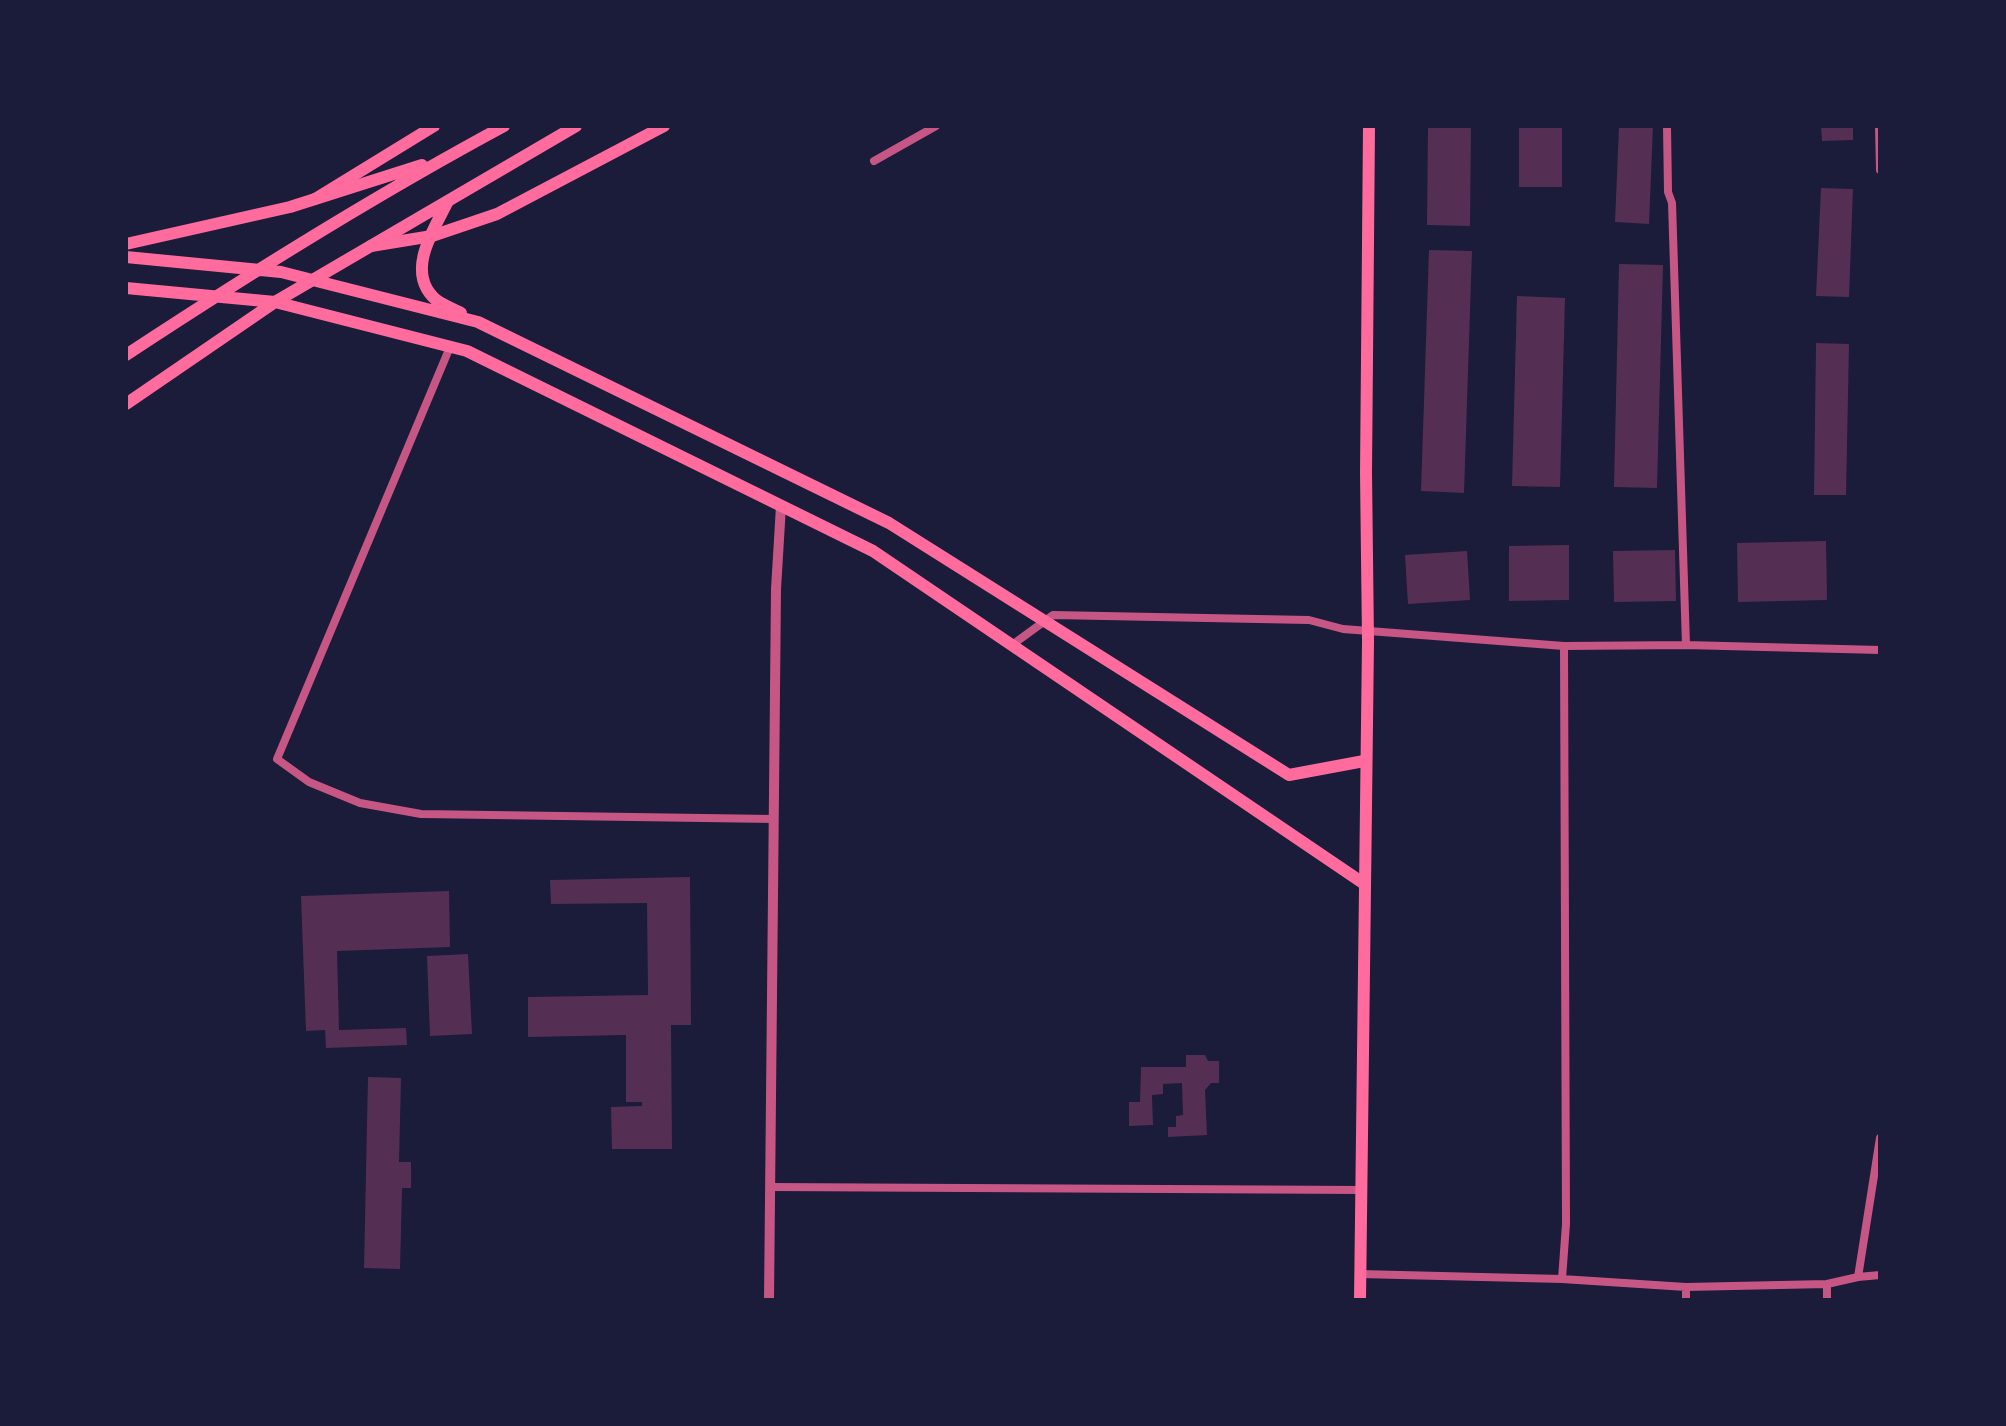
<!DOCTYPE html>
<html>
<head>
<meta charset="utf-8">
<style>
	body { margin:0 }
	#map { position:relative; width:2006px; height:1426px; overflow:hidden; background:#1b1b3a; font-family:Mulish,sans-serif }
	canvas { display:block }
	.frame { position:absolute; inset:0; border:128px solid #1b1b3a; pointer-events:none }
</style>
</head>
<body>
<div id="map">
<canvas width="2006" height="1426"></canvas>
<div class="frame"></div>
</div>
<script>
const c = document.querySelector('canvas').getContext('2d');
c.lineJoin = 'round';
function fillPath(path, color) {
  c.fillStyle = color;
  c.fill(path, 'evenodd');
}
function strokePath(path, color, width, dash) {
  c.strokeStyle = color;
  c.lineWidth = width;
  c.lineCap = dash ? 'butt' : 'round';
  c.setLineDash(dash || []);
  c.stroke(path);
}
fillPath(new Path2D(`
	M1428 126H1471L1470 226 1427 225Z
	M1519 126H1562V187H1519Z
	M1619 126H1653L1649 224 1615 222Z
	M1821 126H1853V140L1822 141Z
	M1821 188 1853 189 1849 297 1816 296Z
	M1429 250 1472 251 1464 493 1421 491Z
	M1619 264 1663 265 1657 488 1614 487Z
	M1517 296 1565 298 1560 487 1512 486Z
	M1816 343 1849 344 1846 495H1814Z
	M1826 541 1827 600 1738 602 1737 543Z
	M1569 545V600L1509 601V546Z
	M1675 550 1676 601 1614 602 1613 551Z
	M1467 551 1470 600 1408 604 1405 555Z
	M690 877 691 1025H671L672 1149H612L611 1107 642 1106V1102H626V1035L528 1037V997L648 995 647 903 551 904 550 880Z
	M449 891 450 947 337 951 339 1030 406 1028 407 1045 326 1048 325 1030 306 1031 301 896Z
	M468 954 472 1034 430 1036 427 956Z
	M1186 1055H1205L1208 1061H1219V1083H1211L1205 1090 1207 1135 1168 1137V1127H1176V1116L1183 1115 1182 1083 1163 1084V1094L1152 1095 1153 1125 1129 1126V1102H1140L1141 1067H1186Z
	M368 1077 401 1078 399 1162H411V1188H402L400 1269 364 1268Z`), '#542f53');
strokePath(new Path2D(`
	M1667 126 1668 192 1672 203 1686 645
	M1879 126 1880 170
	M874 161 936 126
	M450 347 277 759 309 782 360 803 421 814 774 819
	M1012 645 1053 615 1309 620 1343 629 1564 646 1686 645 1880 650
	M770 1187 1363 1190
	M1360 1274 1562 1279 1686 1287 1827 1284 1858 1277 1880 1138
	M1858 1277 1880 1275
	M1562 1279 1566 1224 1564 646
	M1686 1287V1300
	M1827 1300V1284`), '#c65784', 8);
strokePath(new Path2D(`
	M769 1300 776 589 781 506`), '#c65784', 10);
strokePath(new Path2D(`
	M448 201C435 228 406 269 433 297 439 304 452 308 461 313
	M126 244 290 207 422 165
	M126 257 281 272 478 322 889 523 1289 775 1364 761
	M126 288 275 302 467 351 873 551 1363 883
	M126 355C249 274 374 196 504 126
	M126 404 275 302 576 126`), '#ff6b9d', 12);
strokePath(new Path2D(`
	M315 199 434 126
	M371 246 432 236 497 214 664 126
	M1360 1300 1368 641 1366 473 1369 126`), '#ff6b9d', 12);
</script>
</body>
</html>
